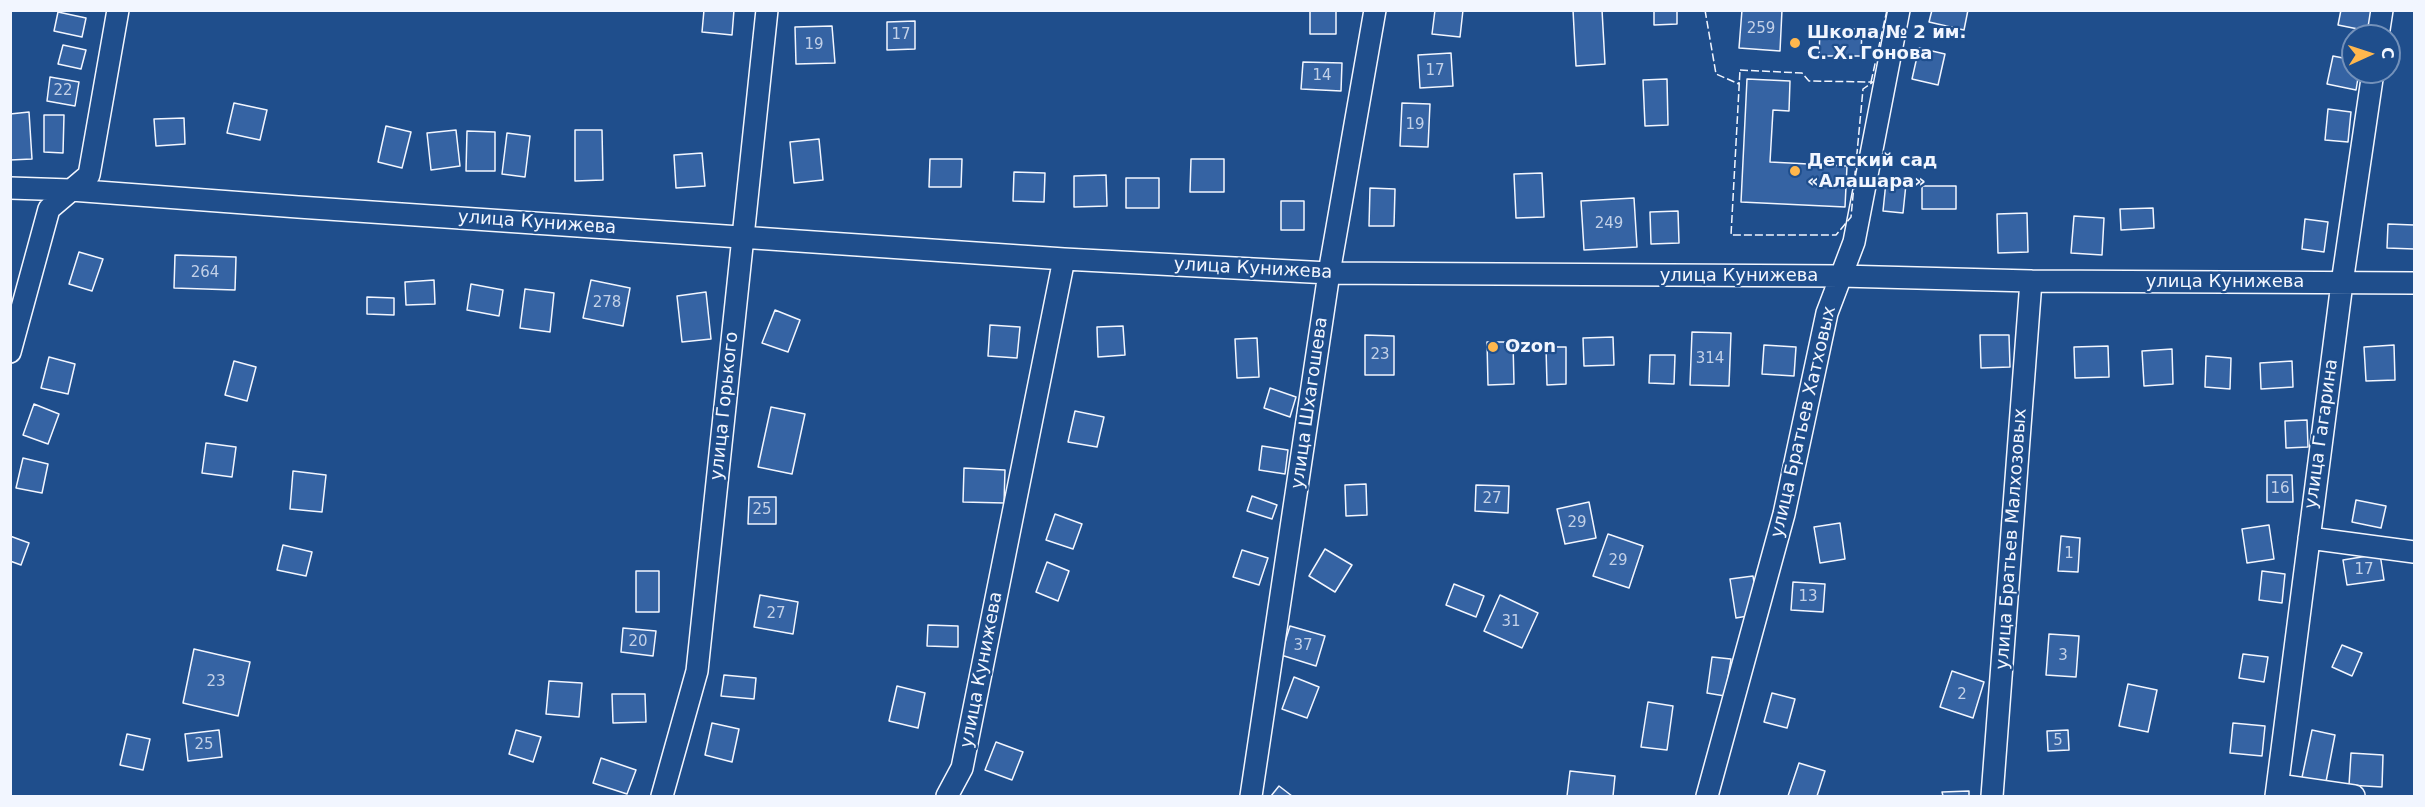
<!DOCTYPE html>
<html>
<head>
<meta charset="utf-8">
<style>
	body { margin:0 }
	#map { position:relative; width:2425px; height:807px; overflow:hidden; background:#1f4e8c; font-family:"DejaVu Sans",sans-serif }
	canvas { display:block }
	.frame { position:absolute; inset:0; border:12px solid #f2f6ff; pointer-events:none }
	.north { position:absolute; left:2341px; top:24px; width:60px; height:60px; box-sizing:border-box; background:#1f4e8c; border:2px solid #7391ba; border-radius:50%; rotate:87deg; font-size:16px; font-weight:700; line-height:24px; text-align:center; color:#f2f6ff }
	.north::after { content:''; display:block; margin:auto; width:21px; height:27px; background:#ffb74d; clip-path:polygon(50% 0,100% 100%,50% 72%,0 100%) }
</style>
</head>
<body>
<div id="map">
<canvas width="2425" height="807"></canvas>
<div class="frame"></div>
<div class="north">С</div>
</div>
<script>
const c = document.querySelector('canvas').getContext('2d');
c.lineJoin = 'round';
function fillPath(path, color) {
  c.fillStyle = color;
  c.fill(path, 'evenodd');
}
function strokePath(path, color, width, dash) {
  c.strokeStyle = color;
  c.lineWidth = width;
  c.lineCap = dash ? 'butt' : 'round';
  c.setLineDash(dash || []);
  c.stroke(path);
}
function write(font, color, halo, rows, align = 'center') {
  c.font = font + ' "DejaVu Sans",sans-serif';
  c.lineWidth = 4.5;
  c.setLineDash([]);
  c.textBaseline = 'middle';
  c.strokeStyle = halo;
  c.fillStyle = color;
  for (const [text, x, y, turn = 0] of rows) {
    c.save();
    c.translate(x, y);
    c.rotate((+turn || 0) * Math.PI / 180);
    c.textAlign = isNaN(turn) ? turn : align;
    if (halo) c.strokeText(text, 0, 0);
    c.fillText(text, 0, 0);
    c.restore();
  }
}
const building = new Path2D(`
	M704 10H734L732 35 702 32Z
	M1310 10H1336V34H1310Z
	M1435 10H1463L1460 37 1432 34Z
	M1573 10H1602L1605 64 1576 66Z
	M1654 10H1677V24L1654 25Z
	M1742 10H1782L1780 51 1739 48Z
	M1932 10H1968L1964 30 1929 22Z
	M2341 10H2372L2368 31 2338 25Z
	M58 12 86 18 82 37 54 31Z
	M915 21V49L887 50V22Z
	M832 26 835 63 796 64 795 27Z
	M1820 29H1862L1861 56H1819Z
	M63 45 86 50 81 69 58 64Z
	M1919 48 1945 54 1938 85 1912 79Z
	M1451 53 1453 86 1420 88 1418 55Z
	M2333 56 2353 60V72H2359L2356 90 2327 84Z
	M1303 62 1342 63 1341 91 1301 89Z
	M50 77 79 82 75 106 47 101Z
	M1667 79 1668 125 1645 126 1643 80Z
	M1747 79 1790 81 1789 111 1773 110 1770 162 1847 166 1845 207 1741 202Z
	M234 103 267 110 260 140 227 133Z
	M1402 103 1430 104 1428 147 1400 146Z
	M2328 109 2351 112 2348 142 2325 140Z
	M29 112 32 159 10 160V114Z
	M44 115H64L63 153 44 152Z
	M184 118 185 144 156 146 154 119Z
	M386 126 411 132 402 168 378 162Z
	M456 130 460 166 431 170 427 133Z
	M575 130H602L603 180 575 181Z
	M467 131 495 132V171H466Z
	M507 133 530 136 525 177 502 174Z
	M819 139 823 180 794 183 790 142Z
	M702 153 705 186 676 188 674 155Z
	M930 159H962L961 187H929Z
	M1191 159H1224V192H1190Z
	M1014 172 1045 173 1044 202 1013 201Z
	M1542 173 1544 217 1516 218 1514 174Z
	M1106 175 1107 206 1074 207V176Z
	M1126 178H1159V208H1126Z
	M1886 182 1906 184 1903 213 1883 211Z
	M1922 186H1956V209H1922Z
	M1370 188 1395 189 1394 226H1369Z
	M1634 198 1637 247 1584 250 1581 201Z
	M1281 201H1304V230H1281Z
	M2153 208 2154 228 2121 230 2120 209Z
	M1678 211 1679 243 1651 244 1650 212Z
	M2027 213 2028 252 1998 253 1997 214Z
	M2074 216 2104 218 2102 255 2071 253Z
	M2305 219 2328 222 2324 252 2302 249Z
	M2388 224 2414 225V249L2387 248Z
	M79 252 103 259 92 291 69 284Z
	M175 255 236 257 235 290 174 288Z
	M434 280 435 304 406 305 405 282Z
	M591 280 630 288 623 326 583 318Z
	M471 284 503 290 499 316 467 310Z
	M525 289 554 293 550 332 520 328Z
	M706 292 711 339 682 342 677 296Z
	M367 297 394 298V315L367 314Z
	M775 310 800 320 788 352 762 343Z
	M990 325 1020 327 1017 358 988 356Z
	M1123 326 1125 355 1098 357 1097 327Z
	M1692 332 1731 333 1729 386 1690 385Z
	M1365 335 1394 336V375H1365Z
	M1980 335H2009L2010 367 1981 368Z
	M1613 337 1614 365 1584 366 1583 338Z
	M1257 338 1259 377 1237 378 1235 339Z
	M1487 342H1513L1514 384 1488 385Z
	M1764 345 1796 347 1794 376 1762 374Z
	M2394 345 2395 380 2366 381 2364 347Z
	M2108 346 2109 377 2075 378 2074 347Z
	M1546 347H1566V384L1547 385Z
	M2172 349 2173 384 2144 386 2142 351Z
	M1650 355H1675L1674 384 1649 383Z
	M2206 356 2231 358 2230 389 2205 387Z
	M49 357 75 364 68 394 41 388Z
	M234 361 256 367 247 401 225 395Z
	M2292 361 2293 387 2261 389 2260 363Z
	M1270 388 1296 397 1290 417 1264 408Z
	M34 404 59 414 48 444 23 435Z
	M771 407 805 414 792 474 758 467Z
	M1075 411 1104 417 1097 447 1068 442Z
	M2307 420 2308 447 2286 448 2285 421Z
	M206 443 236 447 232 477 202 473Z
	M1262 446 1288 450 1285 474 1259 470Z
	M23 458 48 464 42 493 16 488Z
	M964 468 1005 470 1004 503 963 502Z
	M293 471 326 475 322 512 290 509Z
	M2267 475H2292L2293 502H2267Z
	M1366 484 1367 515 1346 516 1345 485Z
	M1476 485 1509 486 1508 513 1475 511Z
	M1252 496 1277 505 1272 519 1247 511Z
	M749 497H776V524H748Z
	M2356 500 2386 506 2381 528 2352 522Z
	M1589 502 1596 538 1565 544 1557 509Z
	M1055 514 1082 524 1073 549 1046 540Z
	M1840 523 1845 559 1820 563 1814 527Z
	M2269 525 2274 559 2247 563 2242 529Z
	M1608 534 1643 546 1629 588 1593 576Z
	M10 536 29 543 21 565 10 561Z
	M2061 536 2080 538 2078 572 2058 571Z
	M283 545 312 552 306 576 277 570Z
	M1325 549 1352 565 1335 592 1309 576Z
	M1242 550 1268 558 1259 585 1233 577Z
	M2380 554 2384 580 2347 585 2343 560Z
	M1047 562 1069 571 1058 601 1036 592Z
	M636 571H659V612H636Z
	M2262 571 2285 574 2282 603 2259 600Z
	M1753 576 1759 614 1736 618 1730 579Z
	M1793 582 1825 584 1823 612 1791 610Z
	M1454 584 1484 596 1476 617 1446 605Z
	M760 595 798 602 793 634 754 627Z
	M1500 595 1538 613 1522 648 1484 631Z
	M928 625 958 626V647L927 646Z
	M1290 626 1325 636 1316 666 1281 655Z
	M623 628 656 631 653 656 621 652Z
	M2049 634 2079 636 2076 677 2046 675Z
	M2342 645 2362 653 2352 676 2332 667Z
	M194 649 250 662 238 716 183 703Z
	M2243 654 2268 657 2264 682 2239 678Z
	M1712 657 1731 659 1725 696 1707 693Z
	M1952 671 1984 682 1973 718 1940 707Z
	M724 675 756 678 754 699 721 696Z
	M1294 677 1319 687 1307 718 1282 709Z
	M549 681 582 683 579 717 546 714Z
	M2128 684 2157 690 2148 732 2119 726Z
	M897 686 925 693 918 728 889 721Z
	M1772 693 1795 699 1787 728 1764 722Z
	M612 694H645L646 722 613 723Z
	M1648 702 1673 706 1667 750 1641 747Z
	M712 723 739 729 732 762 705 755Z
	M2233 723 2265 726 2262 756 2230 753Z
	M219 730 222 757 188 761 185 734Z
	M516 730 541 737 533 762 509 754Z
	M2068 730 2069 750 2048 751 2047 731Z
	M2312 730 2335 735 2325 787 2301 782Z
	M127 734 150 739 143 770 120 765Z
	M996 742 1023 752 1012 780 985 770Z
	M2351 753 2383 755 2382 787 2349 785Z
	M601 758 636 770 627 794 593 783Z
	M1799 763 1825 771 1817 796H1788Z
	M1570 771 1615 776 1613 796H1567Z
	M1279 786 1292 796H1271Z
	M1969 791V796H1943L1942 792Z`);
fillPath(building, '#3563a3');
strokePath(building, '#f2f6ff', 1.5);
const minor = new Path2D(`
	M2378 36 2382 10
	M10 188 71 190 298 207 1064 259 1329 273 1841 276 2031 281 2414 283
	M10 352 49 209 89 175 118 10
	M2309 538 2414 552
	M2278 785 2354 796
	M662 796 697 671 767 10
	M947 796 962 768 1064 259
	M1251 796 1329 273 1375 10
	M1707 796 1784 514 1827 313 1854 242 1899 10
	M1992 796 2031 281
	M2276 796 2342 283 2373 72`);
strokePath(minor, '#f2f6ff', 24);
strokePath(minor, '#1f4e8c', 21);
strokePath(new Path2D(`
	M1705 10 1716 74 1739 84V82
	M1740 70 1802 73 1809 81 1873 82 1863 89 1851 217 1836 235H1731Z
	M1871 82 1887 10`), '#f2f6ff', 1.5, [8, 3]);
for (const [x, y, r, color] of [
	[1795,43,6,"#ffb74d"],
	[1795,171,6,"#ffb74d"],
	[1493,347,6,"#ffb74d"]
]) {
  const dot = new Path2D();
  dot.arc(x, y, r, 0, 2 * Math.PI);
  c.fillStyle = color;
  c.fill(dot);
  strokePath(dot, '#1f4e8c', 2);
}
write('15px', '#c3d1e8', null, [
	["259",1761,29],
	["17",901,35],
	["19",814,45],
	["17",1435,71],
	["14",1322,76],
	["22",63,91],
	["19",1415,125],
	["249",1609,224],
	["264",205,273],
	["278",607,303],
	["23",1380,355],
	["314",1710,359],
	["16",2280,489],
	["27",1492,499],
	["25",762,510],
	["29",1577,523],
	["1",2069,554],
	["29",1618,561],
	["17",2364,570],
	["13",1808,597],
	["27",776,614],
	["31",1511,622],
	["20",638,642],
	["37",1303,646],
	["3",2063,656],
	["23",216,682],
	["2",1962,695],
	["5",2058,741],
	["25",204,745]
]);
write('bold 18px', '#f2f6ff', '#1f4e8c', [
	["Школа № 2 им.",1807,33],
	["С. Х. Гонова",1807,54],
	["Детский сад",1807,161],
	["«Алашара»",1807,182],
	["Ozon",1505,347]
], 'left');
write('18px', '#f2f6ff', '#1f4e8c', [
	["улица Кунижева",537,223,4],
	["улица Кунижева",1253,269,3],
	["улица Кунижева",1739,276],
	["улица Кунижева",2225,282],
	["улица Шхагошева",1310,403,-82],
	["улица Горького",725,406,-84],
	["улица Братьев Хатховых",1804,422,-77],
	["улица Гагарина",2322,434,-82],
	["улица Братьев Малхозовых",2012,539,-86],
	["улица Кунижева",982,670,-79]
]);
</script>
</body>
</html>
